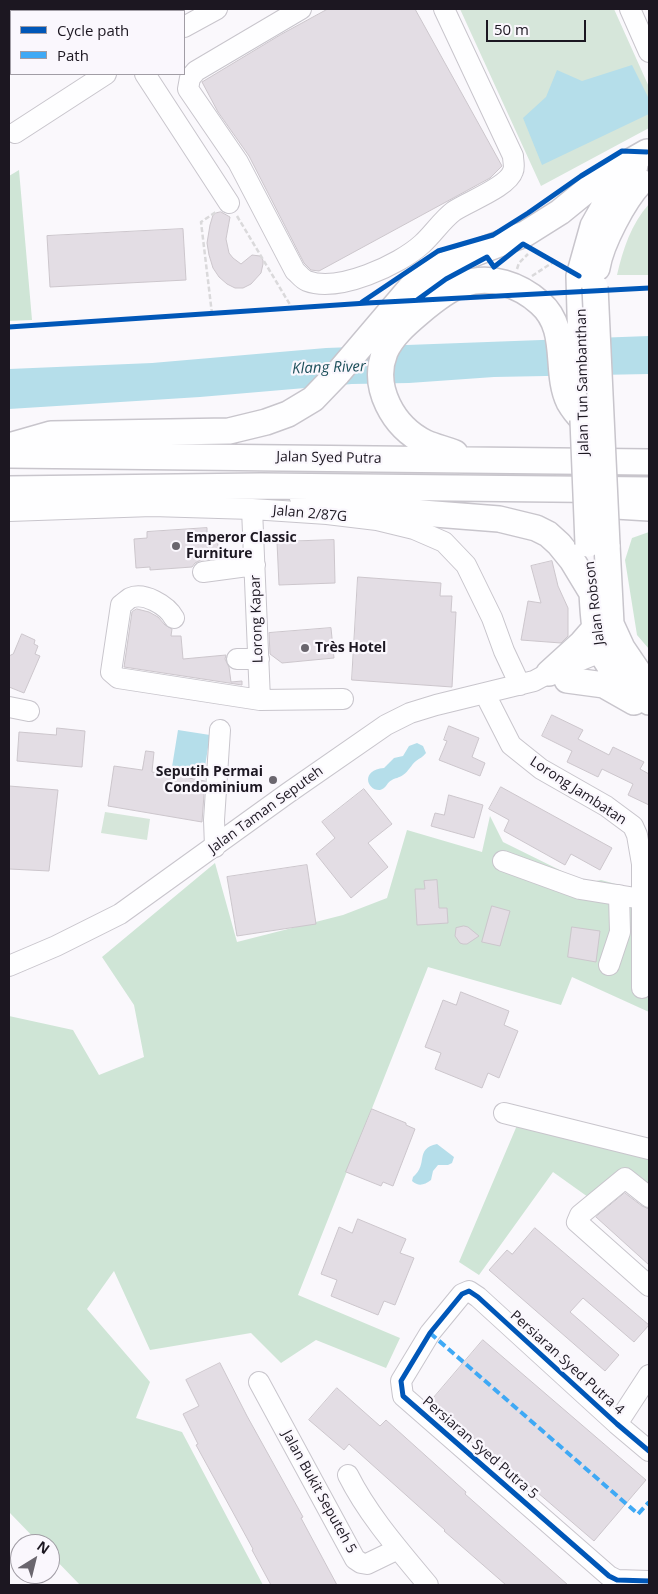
<!DOCTYPE html>
<html>
<head>
<meta charset="utf-8">
<style>
	body { margin:0 }
	#map { position:relative; width:658px; height:1594px; overflow:hidden; background:#faf8fc; font-family:"Open Sans",sans-serif }
	canvas { display:block }
	.frame { position:absolute; inset:0; border:10px solid #1c1721; pointer-events:none }
	.legend { position:absolute; left:10px; top:10px; width:175px; height:65px; box-sizing:border-box; background:#faf7fd; border:1px solid #a19da5; margin:0; padding:6px 9px; list-style:none; font-size:15px; color:#1c1721 }
	.legend li { display:flex; align-items:center; gap:10px; height:25px }
	.legend b { width:25px; border:1px solid #a19da5 }
	.north { position:absolute; left:10px; top:1534px; width:50px; height:50px; box-sizing:border-box; background:#faf7fd; border:1px solid #a19da5; border-radius:50%; rotate:36deg; font-size:14px; font-weight:700; line-height:20px; text-align:center; color:#1c1721 }
	.north::after { content:''; display:block; margin:auto; width:18px; height:22px; background:#6a666e; clip-path:polygon(50% 0,100% 100%,50% 72%,0 100%) }
	.scale { position:absolute; left:486px; top:20px; width:100px; height:22px; box-sizing:border-box; border:2px solid #1c1721; border-top:0; padding-left:6px; font-size:15px; line-height:18px; white-space:nowrap; color:#1c1721; -webkit-text-stroke:4px #faf7fd; paint-order:stroke }
</style>
</head>
<body>
<div id="map">
<canvas width="658" height="1594"></canvas>
<div class="frame"></div>
<ul class="legend">
<li><b style="height:6px;background:#0057b8"></b>Cycle path</li>
<li><b style="height:6px;background:#3fa9f5"></b>Path</li>
</ul>
<div class="north">N</div>
<div class="scale">50 m</div>
</div>
<script>
const c = document.querySelector('canvas').getContext('2d');
c.lineJoin = 'round';
function fillPath(path, color) {
  c.fillStyle = color;
  c.fill(path, 'evenodd');
}
function strokePath(path, color, width, dash) {
  c.strokeStyle = color;
  c.lineWidth = width;
  c.lineCap = dash ? 'butt' : 'round';
  c.setLineDash(dash || []);
  c.stroke(path);
}
function write(font, color, halo, rows, align = 'center') {
  c.font = font + ' "Open Sans",sans-serif';
  c.lineWidth = 4.5;
  c.setLineDash([]);
  c.textBaseline = 'middle';
  c.strokeStyle = halo;
  c.fillStyle = color;
  for (const [text, x, y, turn = 0] of rows) {
    c.save();
    c.translate(x, y);
    c.rotate((+turn || 0) * Math.PI / 180);
    c.textAlign = isNaN(turn) ? turn : align;
    if (halo) c.strokeText(text, 0, 0);
    c.fillText(text, 0, 0);
    c.restore();
  }
}
fillPath(new Path2D(`
	M460 9H614L649 87V128L541 186Z
	M649 204V275H617C623 249 631 224 649 204Z
	M105 812 150 819 147 840 101 833Z`), '#d6e6da');
fillPath(new Path2D(`
	M19 170 32 320 9 321V176Z
	M649 532V649L637 635 625 560 632 538Z
	M490 816 503 842 586 883 601 880 649 893V1012L572 977 561 1005 428 967 298 1295 400 1338 386 1368 316 1340 281 1363 251 1333 150 1350 114 1271 87 1309 150 1382 136 1418 182 1432 263 1585H80L50 1554V1544H40L9 1512V1016L73 1030 99 1075 144 1057 134 1005 102 957 215 863 237 942 343 915 387 898 407 830 482 852Z
	M518 1123 649 1156V1194L620 1172 595 1202 553 1172 479 1275 459 1262Z`), '#cfe5d6');
fillPath(new Path2D(`
	M632 65 649 99V114L542 165 523 118 546 97 557 70 582 81Z
	M649 336V374L494 377 409 383 352 384 200 397 9 409V369L152 363 326 348Z
	M178 730 210 735 204 773 172 767Z
	M417 743 423 746 426 753C423 757 420 758 416 761 411 765 409 771 403 775 399 778 395 778 392 780 387 782 386 789 380 790 367 791 360 770 384 768L394 758 403 756 409 746Z
	M437 1144 454 1157 452 1163 448 1165H438L433 1171 431 1180C424 1185 419 1187 412 1181L413 1177C429 1164 414 1149 437 1144Z`), '#b5deea');
const building = new Path2D(`
	M328 9H415L502 166 490 178 319 271 311 270 304 263 249 156 218 112 202 82 280 35Z
	M221 212 230 217 226 239 229 253 233 258 241 264 252 255 260 256 263 260V264L261 273 251 284 243 288H235L227 284 219 277 213 268 209 255 207 243 210 225 213 215 216 213Z
	M183 229 186 280 50 287 47 236Z
	M207 528V534H217L219 558 201 560 195 563 192 567 150 570V567L136 568 134 539 147 538V532Z
	M334 540 335 583 279 585 277 542Z
	M552 561 558 586 568 608V636L561 643 521 640 528 601 541 603 531 566Z
	M358 577 441 583 440 596H452L451 612H456L452 687 352 680Z
	M137 609 149 612 158 617 165 625 172 629 171 636H181L183 659 226 655 225 659 229 667 231 682 242 681V685L124 667 132 612Z
	M331 628 334 658 282 663 270 654 269 633Z
	M22 634 35 640 34 644 38 646 35 654 40 656 24 693 9 687V656L13 654Z
	M552 715 583 730 578 739 609 755 613 747 644 762 640 769 649 774V805L628 795 633 784 602 769 598 777 567 762 572 751 542 736Z
	M449 726 479 738 472 757 485 763 480 776 439 760 447 741 444 740Z
	M57 728 85 731 82 767 17 761 19 732 56 735Z
	M146 751 154 752 152 772 173 775V773L183 775V777L205 781 202 822 108 806 114 766 142 770Z
	M9 786 58 790 49 871 9 869Z
	M501 787 612 848 600 870 571 854 565 865 504 831 509 820 489 809Z
	M364 789 392 824 368 843 388 867 351 898 316 854 335 838 322 822Z
	M449 795 483 805 474 838 431 826 435 813 444 815Z
	M307 865 316 924 237 936 227 877Z
	M437 880 439 908H447L448 923 417 925 415 889H425L424 881Z
	M492 906 510 911 500 946 482 942Z
	M464 926 468 927 479 936 467 944H463L460 943 455 936 456 928Z
	M572 927 600 931 596 962 568 957Z
	M461 992 509 1011 504 1025 518 1031 499 1078 488 1073 482 1088 435 1069 441 1053 425 1047 443 1000 456 1005Z
	M372 1109 406 1123V1125L415 1129 393 1186 383 1182 381 1186 346 1172Z
	M625 1193 642 1206 649 1209V1265L596 1217Z
	M358 1219 406 1239 400 1253 414 1258 395 1305 384 1301 378 1315 331 1296 337 1280 321 1274 339 1227 352 1233Z
	M535 1228 649 1325 634 1342 583 1298 570 1312 619 1355 605 1371 489 1270 507 1250 512 1254Z
	M483 1340 646 1480 594 1541 431 1401Z
	M220 1363 247 1416 303 1517 301 1518 337 1585H271L252 1550 253 1549 196 1445 198 1444 183 1414 199 1406 186 1380Z
	M337 1388 380 1426 386 1420 466 1492 465 1494 568 1585H506L444 1531 445 1530 349 1444 344 1450 309 1420Z`);
fillPath(building, '#e3dde4');
strokePath(building, '#ccc6cc', 1);
const minor = new Path2D(`
	M301 9 196 71 190 78 188 89 238 162 295 271C299 274 302 279 307 281 338 293 399 265 422 244 433 234 442 220 454 211 469 201 508 187 513 171 515 167 513 161 513 156L444 9
	M630 9 649 52
	M184 27 217 9
	M145 74 229 203
	M15 133 106 74
	M252 509 260 700
	M9 511 152 506 252 509 327 514 377 520 414 529 444 542 466 565 492 618 504 651 520 685
	M203 572 255 565
	M174 618C167 605 144 592 130 598 127 600 124 603 121 605L111 672 118 678 260 700 343 699
	M237 659H259
	M485 694 511 745 541 769 606 806 633 826 637 835 642 864V988
	M9 707 29 711
	M215 847 214 820 220 730
	M503 861 580 889 642 899
	M609 965 620 932 619 895
	M9 966 56 946 120 914 288 793 386 725 410 713 436 705 534 681 549 673 601 652
	M504 1113 649 1149
	M649 1197 625 1178 580 1215 577 1222 649 1286
	M259 1382 355 1559 361 1563 367 1564 398 1549
	M617 1424 649 1375
	M649 1451 617 1424 478 1297 469 1291 462 1294 430 1333 401 1381 403 1396 609 1576 617 1580 649 1581
	M348 1475C368 1515 399 1550 428 1585`);
const major = new Path2D(`
	M597 268C601 243 624 200 641 182
	M583 420 579 276 593 226 611 194 635 166
	M9 446 51 434 229 431 266 422 288 414 313 399 338 373 412 286 444 265 525 234 560 212 603 177 647 152
	M455 453C445 449 435 447 426 443 393 427 371 387 385 352 392 336 406 324 419 313 432 302 448 289 463 284 490 274 520 285 540 303 570 329 554 371 569 402 573 409 578 415 583 420
	M9 455 649 462
	M9 489 261 486 649 490
	M302 496 345 507 499 519 536 528 548 534 559 544 572 560 592 593
	M599 505 649 508
	M607 545 611 624 622 648 641 676 649 682
	M591 577C593 599 592 632 602 653 611 673 632 690 649 702
	M549 673 582 643 595 628
	M567 680 604 685 634 702`);
strokePath(minor, '#c8c5cc', 22);
strokePath(major, '#c8c5cc', 28);
strokePath(new Path2D(`
	M237 216 292 308
	M517 269 519 263 528 254
	M532 276 555 261
	M212 314 201 222 216 212`), '#dad9db', 2.5, [5, 2.5]);
strokePath(minor, '#fefeff', 20);
strokePath(major, '#fefeff', 25);
const majorBridge = new Path2D(`
	M595 287 607 545
	M583 420 588 544`);
strokePath(majorBridge, '#c8c5cc', 28, []);
strokePath(majorBridge, '#fefeff', 25);
strokePath(new Path2D(`
	M70 9 72 11
	M430 1333 638 1514 649 1502`), '#3fa9f5', 4, [8, 4]);
strokePath(new Path2D(`
	M417 300 446 279 487 257 494 267 523 244 579 276
	M362 302 438 251 493 235 528 213 581 176 622 151 647 152
	M9 327 367 303 649 288
	M649 1451 617 1424 478 1297 469 1291 462 1294 430 1333 401 1381 403 1396 609 1576 617 1580 649 1581`), '#0057b8', 5);
for (const [x, y, r, color] of [
	[176,546,5,"#6a666e"],
	[305,648,5,"#6a666e"],
	[273,780,5,"#6a666e"]
]) {
  const dot = new Path2D();
  dot.arc(x, y, r, 0, 2 * Math.PI);
  c.fillStyle = color;
  c.fill(dot);
  strokePath(dot, '#faf7fd', 2);
}
write('14px', '#1c1721', '#faf7fd', [
	["Jalan Tun Sambanthan",583,382,-91],
	["Jalan Syed Putra",329,458,1],
	["Jalan 2/87G",310,514,5],
	["Jalan Robson",595,603,-97],
	["Lorong Kapar",257,619,-92],
	["Lorong Jambatan",578,791,33],
	["Jalan Taman Seputeh",266,810,-36],
	["Persiaran Syed Putra 4",567,1363,42],
	["Persiaran Syed Putra 5",480,1448,41],
	["Jalan Bukit Seputeh 5",319,1492,61]
]);
write('bold 14px', '#1c1721', '#faf7fd', [
	["Emperor Classic",186,538],
	["Furniture",186,554],
	["Très Hotel",315,648],
	["Seputih Permai",263,772,"right"],
	["Condominium",263,788,"right"]
], 'left');
write('italic 15px', '#1c4f5a', '#faf7fd', [
	["Klang River",329,368,-2]
]);
</script>
</body>
</html>
